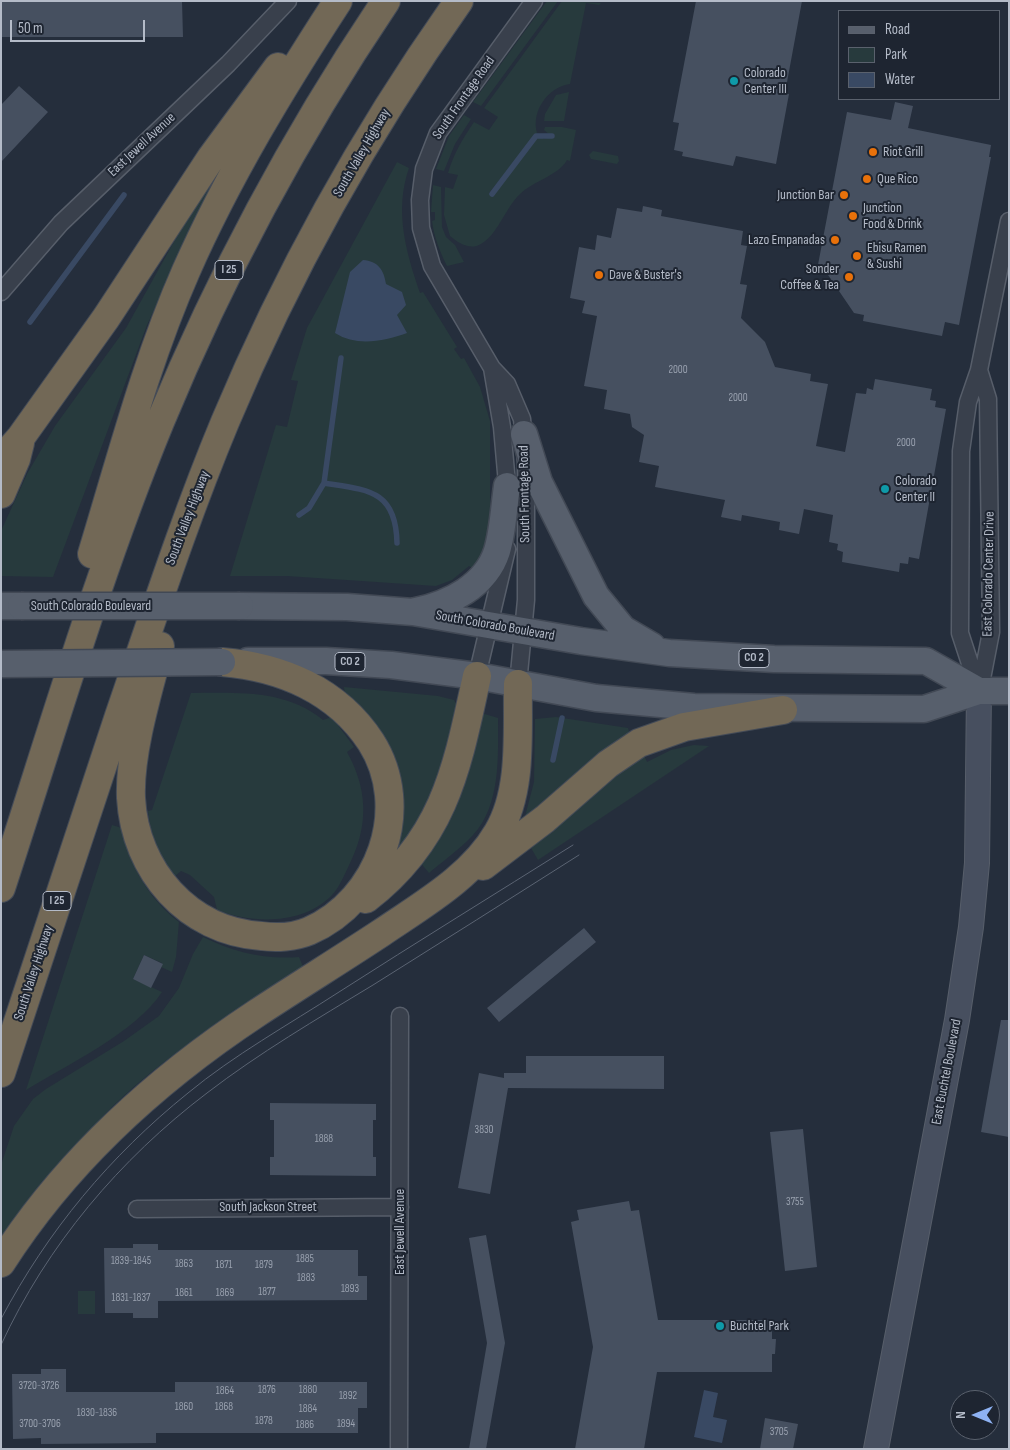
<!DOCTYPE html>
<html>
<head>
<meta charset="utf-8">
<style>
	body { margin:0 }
	#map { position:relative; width:1010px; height:1450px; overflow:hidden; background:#252e3c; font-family:"Sofia Sans Condensed",sans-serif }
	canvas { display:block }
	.frame { position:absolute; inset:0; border:2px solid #b4bbc8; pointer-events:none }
	.legend { position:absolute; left:838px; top:10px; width:162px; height:90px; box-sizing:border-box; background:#1e2531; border:1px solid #5a616d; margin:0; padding:6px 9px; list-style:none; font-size:15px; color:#b4bbc8 }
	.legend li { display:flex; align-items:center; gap:10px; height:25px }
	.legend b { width:25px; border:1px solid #5a616d }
	.north { position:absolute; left:950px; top:1390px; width:50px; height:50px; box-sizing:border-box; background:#1e2531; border:1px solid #5a616d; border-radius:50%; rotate:270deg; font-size:14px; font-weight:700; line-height:20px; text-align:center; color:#b4bbc8 }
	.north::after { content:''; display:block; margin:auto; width:18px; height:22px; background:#8eb2f3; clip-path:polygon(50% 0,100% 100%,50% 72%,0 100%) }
	.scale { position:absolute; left:10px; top:20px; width:135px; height:22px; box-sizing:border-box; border:2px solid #b4bbc8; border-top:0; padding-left:6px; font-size:15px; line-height:18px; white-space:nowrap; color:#b4bbc8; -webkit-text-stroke:4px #1e2531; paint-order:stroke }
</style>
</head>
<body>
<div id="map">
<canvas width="1010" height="1450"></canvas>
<div class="frame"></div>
<ul class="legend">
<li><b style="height:6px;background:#575f6c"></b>Road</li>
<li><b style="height:14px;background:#273a3d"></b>Park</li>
<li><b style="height:14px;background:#394963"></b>Water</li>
</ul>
<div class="north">N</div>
<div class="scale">50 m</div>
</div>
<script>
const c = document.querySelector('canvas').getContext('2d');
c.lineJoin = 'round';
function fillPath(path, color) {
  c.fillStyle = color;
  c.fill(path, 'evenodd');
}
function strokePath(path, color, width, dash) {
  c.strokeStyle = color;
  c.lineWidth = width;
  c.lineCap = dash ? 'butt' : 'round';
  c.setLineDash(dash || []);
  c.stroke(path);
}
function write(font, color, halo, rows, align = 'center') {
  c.font = font + ' "Sofia Sans Condensed",sans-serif';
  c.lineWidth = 4;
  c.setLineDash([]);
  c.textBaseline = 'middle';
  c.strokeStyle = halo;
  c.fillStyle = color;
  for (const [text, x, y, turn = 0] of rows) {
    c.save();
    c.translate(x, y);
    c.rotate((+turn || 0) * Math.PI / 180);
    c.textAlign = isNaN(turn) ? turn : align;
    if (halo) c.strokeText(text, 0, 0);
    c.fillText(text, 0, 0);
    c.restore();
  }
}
fillPath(new Path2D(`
	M547 1H558L481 106 473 102Z
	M562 1 601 3 599 5 586 3 570 84C548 87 531 111 537 133L489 193 491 195 495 193 536 139 543 136V139L552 137 544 130 545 127H562L576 130 570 161 567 160C558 176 533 181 520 194 505 208 497 237 479 245 469 250 457 242 450 236L444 215 445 187 453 189 458 175 448 173C454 153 463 138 474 122L489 130 498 117 484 108Z
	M569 92 564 121H544L545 114 556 95Z
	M464 115 471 119 455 144 444 171 436 169 449 136Z
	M593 151 618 156 619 161 617 164 591 159 589 155Z
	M397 162 409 168C394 211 406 252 420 293L423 292 457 347 454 349 461 359 464 358 480 387 490 421V538L477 571 469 566 452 580 436 586 287 576H230L276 425 287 427 298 381 291 380 307 328Z
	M217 177 147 325 53 577 1 576V531L27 474 55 426 126 328 201 193Z
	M433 185 441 187 442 227 446 237 455 245 464 262 447 266C440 252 434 237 432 221L435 220V212H431Z
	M344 687 438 696 454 700 458 707 450 742 428 809 394 858C405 827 406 794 395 762L345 695Z
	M191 693C237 693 285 689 323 720L332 717 354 747 347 752C367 788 369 823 351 861 346 871 340 887 332 895 303 925 253 924 217 910L214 897 190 875 181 871 175 876C160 859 150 833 148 811L152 810Z
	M478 712 498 718C498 756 501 805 473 835 460 849 443 861 429 873L419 861Z
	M556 717 628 728 630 735 523 824 534 782 535 719Z
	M694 745 709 746 538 860 531 848 612 775 643 753 647 762 671 750Z
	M112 825 122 828C130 866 148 898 179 922L176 957 172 972 161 967 162 963 144 955 133 979 162 992C136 1032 67 1065 26 1090Z
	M203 937C233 952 266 960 299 957L304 969C235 1013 163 1055 105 1114L1 1246V1165L14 1126 33 1099 46 1089 124 1041 159 1016 179 988 193 954Z
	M78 1291H95V1314H78Z`), '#273a3d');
fillPath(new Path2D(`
	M363 260C378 261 384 270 386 284L402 292 406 305 397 315 407 333C384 341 357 347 335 333L350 272Z
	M704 1390 718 1393 713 1417 727 1420 722 1443 694 1437Z`), '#394963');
strokePath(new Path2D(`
	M492 194 536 136H552
	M30 322 124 195
	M324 483C368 490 396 490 397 543
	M299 515 309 508 324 483 341 358
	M553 760 562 718`), '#394963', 5.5);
fillPath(new Path2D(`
	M1 1H182L183 37H1Z
	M696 1H802L785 93 789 94 776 164 736 156 733 166 682 156 683 152 674 150 679 123 673 122Z
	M19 86 48 112 1 162V105Z
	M895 102 913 106 908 128 991 145 989 157H991L959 325 945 322 942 336 863 321 864 315 854 313 826 272 817 270 847 112 891 120Z
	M643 206 662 210 661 216 743 231 741 245 747 246 740 284 747 285 741 318 765 342 775 367 811 374 810 381 828 384 816 446 845 452 856 393 866 394 867 388 873 390 875 379 932 389 930 400 936 401 935 407 946 409 919 559 909 557 908 564 900 563 899 572 842 562 843 552 837 550 838 544 829 542 833 515 804 509 799 534 779 530 780 522 742 515 741 521 721 517 725 500 655 487 659 466 639 462 644 435 632 427 630 414 604 409 607 390 584 386 597 316 582 313 585 301 570 298 579 247 595 250 597 235 611 238 617 208 642 212Z
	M584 928 596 942 499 1022 487 1008Z
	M144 955 163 964 151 988 133 979Z
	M1001 1020H1009V1137L981 1132Z
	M526 1056H664V1089L508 1088 490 1194 458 1188 479 1073 504 1078V1073H526Z
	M270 1103 376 1104V1120H373V1157H376V1176L270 1175V1157H274V1120H270Z
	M803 1129 817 1267 785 1271 770 1132Z
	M629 1201 631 1211 639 1210 658 1320H772V1339H776L775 1354H772V1372H657L644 1449H575L593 1347 571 1222 579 1220 577 1210Z
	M486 1235 505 1343 486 1449H469L487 1343 469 1238Z
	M133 1244H158V1250H358V1276H367V1300L158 1301V1318H133V1313H105L104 1248H133Z
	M41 1369H66V1392H175V1382H367V1408H358V1433H156V1443L41 1444V1438L13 1439 12 1374H41Z
	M765 1418 798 1424 793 1449H760Z`), '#465060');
const street = new Path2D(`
	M1 292 61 223 228 64 288 1
	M492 368 502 427 508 495
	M979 370 988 399 991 632 980 689
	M477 676 507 549
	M518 684 526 600V462L522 419 507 384 492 368 432 266 421 228 420 200 424 169 438 133 534 1
	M979 691 960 633 961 451 968 402 979 370 1009 221
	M137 1209 400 1207
	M399 1449 400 1016`);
const secondary = new Path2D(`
	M876 1449 957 1020 971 927 977 863 979 691`);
const primary = new Path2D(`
	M524 434 539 482 596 596 623 629 652 646
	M1 606H21
	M240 606 347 607 413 612 581 641 669 653 774 659 926 661 979 691
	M416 611C449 604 486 586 497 551 503 531 504 507 507 486
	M248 661H326L391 665 477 676 596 698 694 707 924 709 979 691H1009`);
const highway = new Path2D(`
	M1 460 21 437 106 318 211 158 278 67
	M1 494 16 459 20 443
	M92 554C121 459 146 362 186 271 228 176 282 87 338 1
	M160 646C148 691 129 753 131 798 135 871 188 931 261 936 276 938 295 937 309 931 380 900 413 808 371 742 337 690 281 667 222 662
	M483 866 545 819 608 764 639 743 684 727 783 710
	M1 888C52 732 98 573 160 422 221 274 297 133 386 1
	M366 899C445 838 457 768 477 676
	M1 1073C40 954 79 835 119 716 153 617 185 518 225 422 287 274 366 132 459 1
	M1 1263C66 1161 157 1079 257 1013 298 986 340 960 381 933 422 905 472 877 498 832 523 790 517 731 518 684`);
strokePath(street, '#575e6a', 19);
strokePath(secondary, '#575e6a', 26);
strokePath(primary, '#424955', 29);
strokePath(highway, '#444b57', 30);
strokePath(street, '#39404c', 16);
strokePath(secondary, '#474f5f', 24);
strokePath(primary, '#575f6c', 26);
strokePath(highway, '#726856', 28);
strokePath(new Path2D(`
	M1 1319C48 1230 110 1156 188 1093 234 1055 288 1025 339 992 417 942 495 894 573 845
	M1 1345C47 1245 120 1159 207 1093 259 1053 317 1019 373 985 442 942 511 898 579 855`), '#5b6473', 1);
const primaryBridge = new Path2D(`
	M21 606H240
	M2 664 222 662`);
strokePath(primaryBridge, '#424955', 29, []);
strokePath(primaryBridge, '#575f6c', 26);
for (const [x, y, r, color] of [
	[734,81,5,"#0f9aa8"],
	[873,152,5,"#e8710a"],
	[867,179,5,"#e8710a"],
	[844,195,5,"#e8710a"],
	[853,216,5,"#e8710a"],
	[835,240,5,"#e8710a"],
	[857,256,5,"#e8710a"],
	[599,275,5,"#e8710a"],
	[849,277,5,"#e8710a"],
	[885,489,5,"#0f9aa8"],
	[720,1326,5,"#0f9aa8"]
]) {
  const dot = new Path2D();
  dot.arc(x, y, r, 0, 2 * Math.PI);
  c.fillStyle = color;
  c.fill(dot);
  strokePath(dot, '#1e2531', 2);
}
write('11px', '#98a0ae', null, [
	["2000",678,370],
	["2000",738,398],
	["2000",906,443],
	["3830",484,1130],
	["1888",324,1139],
	["3755",795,1202],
	["1885",305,1259],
	["1839-1845",131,1261],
	["1863",184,1264],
	["1871",224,1265],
	["1879",264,1265],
	["1883",306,1278],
	["1893",350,1289],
	["1877",267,1292],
	["1861",184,1293],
	["1869",225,1293],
	["1831-1837",131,1298],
	["3720-3726",39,1386],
	["1876",267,1390],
	["1880",308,1390],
	["1864",225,1391],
	["1892",348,1396],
	["1860",184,1407],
	["1868",224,1407],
	["1884",308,1409],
	["1830-1836",97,1413],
	["1878",264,1421],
	["3700-3706",40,1424],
	["1894",346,1424],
	["1886",305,1425],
	["3705",779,1432]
]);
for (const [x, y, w] of [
	[229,270,28],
	[754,658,30],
	[350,662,30],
	[57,901,28]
]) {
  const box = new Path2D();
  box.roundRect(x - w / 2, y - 9.5, w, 19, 4);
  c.fillStyle = '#1e2531';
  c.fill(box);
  strokePath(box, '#b4bbc8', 1);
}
write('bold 12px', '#b4bbc8', null, [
	["I 25",229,270],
	["CO 2",754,658],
	["CO 2",350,662],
	["I 25",57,901]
]);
write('14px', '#b4bbc8', '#1e2531', [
	["Colorado",744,73],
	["Center III",744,89],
	["Riot Grill",883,152],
	["Que Rico",877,179],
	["Junction Bar",834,195,"right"],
	["Junction",863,208],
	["Food & Drink",863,224],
	["Lazo Empanadas",825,240,"right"],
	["Ebisu Ramen",867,248],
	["& Sushi",867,264],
	["Sonder",839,269,"right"],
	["Coffee & Tea",839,285,"right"],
	["Dave & Buster's",609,275],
	["Colorado",895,481],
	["Center II",895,497],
	["Buchtel Park",730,1326]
], 'left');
write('14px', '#b4bbc8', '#1e2531', [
	["South Frontage Road",464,98,-55],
	["East Jewell Avenue",142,145,-43],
	["South Valley Highway",362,153,-60],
	["South Frontage Road",525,494,-91],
	["South Valley Highway",188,518,-69],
	["East Colorado Center Drive",989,574,-89],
	["South Colorado Boulevard",91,606],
	["South Colorado Boulevard",495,626,10],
	["South Valley Highway",34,973,-72],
	["East Buchtel Boulevard",947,1072,-79],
	["South Jackson Street",268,1207],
	["East Jewell Avenue",400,1232,-90]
]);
</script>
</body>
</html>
